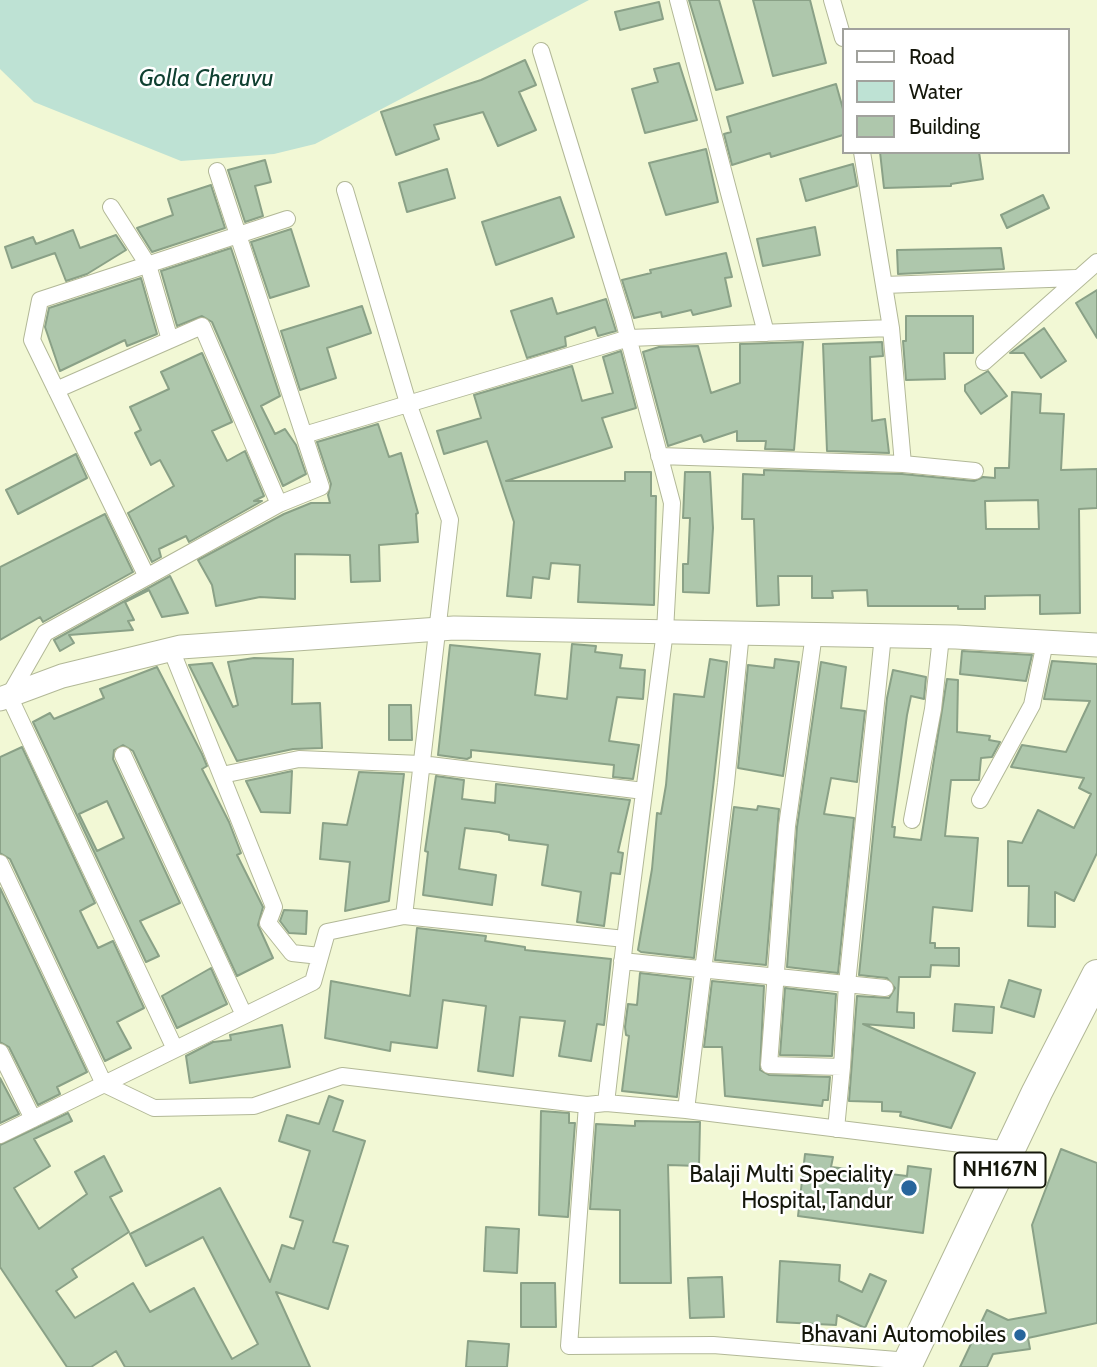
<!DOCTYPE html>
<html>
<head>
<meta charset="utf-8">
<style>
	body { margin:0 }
	#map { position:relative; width:1097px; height:1367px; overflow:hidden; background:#f2f8d5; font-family:Cabin,sans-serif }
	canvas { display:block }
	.legend { position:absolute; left:842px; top:28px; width:228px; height:126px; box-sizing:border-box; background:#fff; border:2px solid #a1a29d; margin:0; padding:9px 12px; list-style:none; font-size:21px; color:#15170b }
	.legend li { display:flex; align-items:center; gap:14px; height:35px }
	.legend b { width:35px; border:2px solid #a1a29d }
</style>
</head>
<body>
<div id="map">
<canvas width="1097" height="1367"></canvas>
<ul class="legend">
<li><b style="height:9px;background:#fff"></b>Road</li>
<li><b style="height:19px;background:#bee2d4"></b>Water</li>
<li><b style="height:19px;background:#aec7ac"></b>Building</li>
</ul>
</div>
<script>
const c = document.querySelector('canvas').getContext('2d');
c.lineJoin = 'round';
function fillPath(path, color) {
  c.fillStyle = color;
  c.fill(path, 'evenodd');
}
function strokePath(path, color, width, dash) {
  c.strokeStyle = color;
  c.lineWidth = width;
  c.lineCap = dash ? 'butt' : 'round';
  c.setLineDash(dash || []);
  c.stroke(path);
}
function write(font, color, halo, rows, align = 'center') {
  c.font = font + ' Cabin,sans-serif';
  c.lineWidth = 5;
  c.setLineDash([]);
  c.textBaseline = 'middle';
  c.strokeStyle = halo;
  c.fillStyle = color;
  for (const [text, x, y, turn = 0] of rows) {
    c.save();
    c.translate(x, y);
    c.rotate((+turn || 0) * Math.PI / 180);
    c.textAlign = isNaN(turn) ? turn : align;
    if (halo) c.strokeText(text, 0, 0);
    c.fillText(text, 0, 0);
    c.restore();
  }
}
fillPath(new Path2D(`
	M0 0H589L315 144 274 154 181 161 34 102 0 69Z`), '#bee2d4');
const building = new Path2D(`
	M689 0H719L743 83 716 90Z
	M753 0H810L826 63 773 76Z
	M659 2 663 19 620 30 615 12Z
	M525 60 536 85 519 92 536 130 498 146 483 112 434 125 439 139 396 155 381 112 481 80Z
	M679 63 697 120 645 133 632 89 658 82 654 69Z
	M836 84 843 109V135L771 157 770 153 732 165 724 134 731 132 727 117Z
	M706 149 718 202 666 215 649 163Z
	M880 152H979L983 179 951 184V186L884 188Z
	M265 160 271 182 255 186 263 216 245 222 228 170Z
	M853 164 857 186 806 201 800 179Z
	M447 169 455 198 407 212 399 183Z
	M211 185 225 228 152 252 137 228 173 215 168 199Z
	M1043 195 1049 208 1007 228 1001 215Z
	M560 197 574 237 496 265 482 222Z
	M815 227 820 255 763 266 757 239Z
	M291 229 309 286 270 298 251 242Z
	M73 230 80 248 116 235 126 250 87 274 66 281 55 253 12 268 5 247 33 237 36 244Z
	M231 248 280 396 261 406 275 434 285 429 296 445 306 474 283 486 212 322 202 316 177 326 161 271Z
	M1001 248 1004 269 898 274 897 250Z
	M726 253 732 277 725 278 731 306 693 315 691 310 662 317 661 312 634 318 622 280 651 273 650 270Z
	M141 278 157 334 127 346 125 340 60 371 45 327 49 308Z
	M1097 290V338L1076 303Z
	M552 298 557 314 606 299 616 331 598 336 595 327 565 337 566 346 527 358 511 311Z
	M362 306 371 333 327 348 336 378 300 390 281 331Z
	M906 316H973V353H944L945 379 906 380 903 341H906Z
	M1044 328 1066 361 1041 378 1024 353H1010Z
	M803 342 794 450 765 449 766 441H737V431L704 442 701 435 668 446 643 352 659 347 698 346 711 393 740 383V344Z
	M882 342 883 356 870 357 872 421 885 419 889 453 827 451 823 344Z
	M621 351 636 408 602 418 612 447 506 481H625V472H651V496H656L654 605 578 602 580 565 551 563 549 579 533 577 531 598 507 596 514 522 487 441 444 454 437 431 481 418 474 395 572 366 582 401 613 393 603 357Z
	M202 353 232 422 212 431 227 461 245 451 264 496 254 501H262L189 542 186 536 159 549 161 557 152 562 128 513 174 486 160 460 151 465 135 433 141 430 130 407 169 389 161 372Z
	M988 371 1007 396 981 414 965 391V385Z
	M1012 392 1041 394 1040 413 1064 414 1061 470 1097 469V508L1079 509 1080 613 1040 614V595L985 596V609H958V606H868L867 590 832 591 833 598H812V576H778L779 605 757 606 754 519H742L743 474 764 475V470L902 474 974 481 983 477 995 478V468H1009ZM1038 500 1039 529H986L985 501Z
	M378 424 389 457 401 453 418 513 416 514 418 542 379 545 380 581 351 582 350 555 295 554V599L260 597 216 606 212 585 198 560 284 514 311 503H330L328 495 331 484 317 442Z
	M76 454 87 478 18 514 6 490Z
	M685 472H710L713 528 709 593 683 592V564H688L690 518H683Z
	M105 514 133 572 43 622 40 617 0 640V567Z
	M170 576 188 613 162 617 149 590 125 602 134 620 128 621 133 630 69 635 74 643 60 651 54 640Z
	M572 644 596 646 595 652 622 655 620 668 645 670 643 699 617 697 609 741 639 745 633 779 613 777 614 765 471 750V757L467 759 438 755 450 645 540 654 535 695 567 699Z
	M962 651 1032 655 1026 681 960 674Z
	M254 658 293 659 292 704 320 703 322 748 293 749 237 761 189 665 212 663 233 707 238 705 228 662Z
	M710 659 727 662 694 958 641 952 638 950 652 869 657 813 661 814 666 785 674 694 704 697Z
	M775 659 799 662 783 776 738 768 748 665 774 668Z
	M1052 661 1097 664V853L1074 901 1055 892V927L1028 926 1029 886H1008V841L1022 843 1038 810 1074 828 1091 794 1079 788 1084 778 1011 767 1022 745 1066 752 1090 701 1044 699Z
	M821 662 846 667 841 708 865 711 857 782 831 778 824 814 854 818 838 973 787 967 797 827Z
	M157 667 202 754 207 766 202 769 229 822 241 853 237 855 263 907 258 925 273 958 237 976 133 751 123 745 114 750 113 759 180 903 140 921 159 956 146 962 33 722 50 713 54 719 104 698 100 689ZM107 801 124 838 97 851 79 814Z
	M893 670 926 677 924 699 911 696 907 715 892 827H895L894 837 921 840 947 679 958 680 957 732 990 736 989 740 1000 742 992 757 981 758 979 780H951L945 836 978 838 972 911 933 907 930 943H935V948H959V966L931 965 930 977H899L897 1012 914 1013V1028L863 1024 975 1073 951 1128 900 1116 901 1112 882 1111V1102L849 1101 857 996 889 998 895 988 887 978 859 975 887 698Z
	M389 705H411L412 740H389Z
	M22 747 95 903 80 911 98 948 113 941 144 1008 117 1022 131 1048 105 1061 10 859 0 853V757Z
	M292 771 290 813 261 812 246 781Z
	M359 772 404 774 389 901 345 911 350 862 320 859 323 823 347 825Z
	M436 776 464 780 462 799 495 803 496 784 630 800 618 852 623 853 620 874 611 873 604 926 577 922 581 892 542 885 548 845 509 840V835L499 832 465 828 459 869 496 875 492 905 423 895 428 852 425 851Z
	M758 806 779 809 766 965 715 960 734 807 757 810Z
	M0 888 87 1072 57 1087 60 1094 38 1105 9 1047 0 1042Z
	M284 910 307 911 306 934 289 933 280 921Z
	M417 928 486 936 485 941 525 947V950L611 959 604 1025 597 1024 591 1061 559 1056 565 1021 520 1017 513 1076 478 1071 486 1006 443 1000 437 1048 391 1042 390 1051 325 1038 331 981 410 996Z
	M211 968 227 1004 177 1028 162 996Z
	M640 973 691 979 677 1097 622 1091 629 1036 626 1035 625 1027 628 1004 637 1005Z
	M1009 980 1041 990 1034 1017 1001 1007Z
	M712 981 764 986 760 1070 769 1075 830 1077 828 1100H823L822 1106 725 1096 722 1047H704Z
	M785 988 836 994 832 1056 780 1055Z
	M955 1004 994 1007 992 1033 953 1031Z
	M282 1025 290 1067 190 1083 186 1056 213 1042 231 1040 230 1035Z
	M0 1078 19 1114 0 1123Z
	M329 1096 343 1101 333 1131 365 1141 333 1242 348 1246 328 1309 276 1292 310 1367H125L116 1351 91 1367H67L0 1267V1145L68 1113 72 1121 34 1139 50 1166 14 1188 39 1229 87 1194 75 1172 104 1156 122 1191 110 1197 129 1232 72 1269 77 1277 56 1291 75 1318 133 1283 150 1312 194 1288 232 1359 258 1344 203 1237 146 1266 130 1234 220 1188 270 1282 282 1245 294 1249 303 1221 290 1217 310 1151 279 1141 287 1115 319 1124Z
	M541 1111 569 1113V1123H575L568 1217 539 1215Z
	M635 1121 700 1122 699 1166 668 1165 671 1283H620V1210L590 1209 596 1124 635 1126Z
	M1061 1149 1097 1163V1323L1028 1338 1030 1349 993 1354 987 1367H960L987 1310 1008 1320 1046 1313 1032 1225Z
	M805 1154 833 1157 831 1167 907 1176 908 1166 931 1169 923 1233 798 1216Z
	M486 1227 519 1229 517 1273 484 1271Z
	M780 1261 840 1265 839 1281 862 1292 870 1274 886 1281 865 1328 837 1315 836 1325 777 1322Z
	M722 1277 724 1317 690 1318 688 1278Z
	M521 1283H555L556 1327H521Z
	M468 1341 509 1344 507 1367H466Z`);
fillPath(building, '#aec7ac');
strokePath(building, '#8aa187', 2);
const street = new Path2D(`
	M678 0 766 333
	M832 0 843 38
	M111 207 148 265 170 340
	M884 285 1076 278
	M984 362 1097 262
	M56 390 202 326 279 504
	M304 435 629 338 891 328 862 152
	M659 456 903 464 891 328
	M903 464 975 471
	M147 577 32 340 40 300 287 219
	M814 634 787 826 769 1065 842 1067 836 1129
	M171 649 274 907 268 923 292 953 320 956
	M123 755 244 1015
	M222 775 299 759 421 764 644 791
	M980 800 1032 705 1045 642
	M912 820 933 709 941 637
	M0 863 104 1084 154 1108 254 1106 342 1076 587 1105 569 1346 713 1345 909 1361
	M404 916 625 939 665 631 672 503 623 318 541 51
	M622 961 885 988
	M175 1049 9 696 45 633 279 504 321 487 217 171
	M0 1052 33 1119
	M842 1067 847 984 883 635
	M606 1103 625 939
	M587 1105 606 1103 686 1110 726 783 741 632
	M686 1110 1010 1150
	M0 1135 313 982 327 932 404 916 450 520 408 403 345 190`);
const secondary = new Path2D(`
	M0 699 62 676 181 647 454 628 956 637 1097 645`);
const highway = new Path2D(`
	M906 1367 1037 1092 1097 975`);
strokePath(street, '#b2b897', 18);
strokePath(secondary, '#b2b897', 25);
strokePath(highway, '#b2b897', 32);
strokePath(street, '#fff', 16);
strokePath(secondary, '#fff', 23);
strokePath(highway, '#fff', 30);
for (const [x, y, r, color] of [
	[909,1188,9,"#27659c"],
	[1020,1335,7,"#27659c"]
]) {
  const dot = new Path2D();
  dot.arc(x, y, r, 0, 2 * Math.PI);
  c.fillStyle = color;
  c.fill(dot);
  strokePath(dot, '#fff', 2.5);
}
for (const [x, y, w] of [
	[1000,1170,91]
]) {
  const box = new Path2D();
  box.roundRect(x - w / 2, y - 17.5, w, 35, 5);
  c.fillStyle = '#fff';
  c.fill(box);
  strokePath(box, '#15170b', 2);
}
write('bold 21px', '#15170b', null, [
	["NH167N",1000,1170]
]);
write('23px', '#15170b', '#fff', [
	["Balaji Multi Speciality",893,1175],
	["Hospital,Tandur",893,1201],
	["Bhavani Automobiles",1006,1335]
], 'right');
write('italic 24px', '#0f4031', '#fff', [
	["Golla Cheruvu",206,79]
]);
</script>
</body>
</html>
